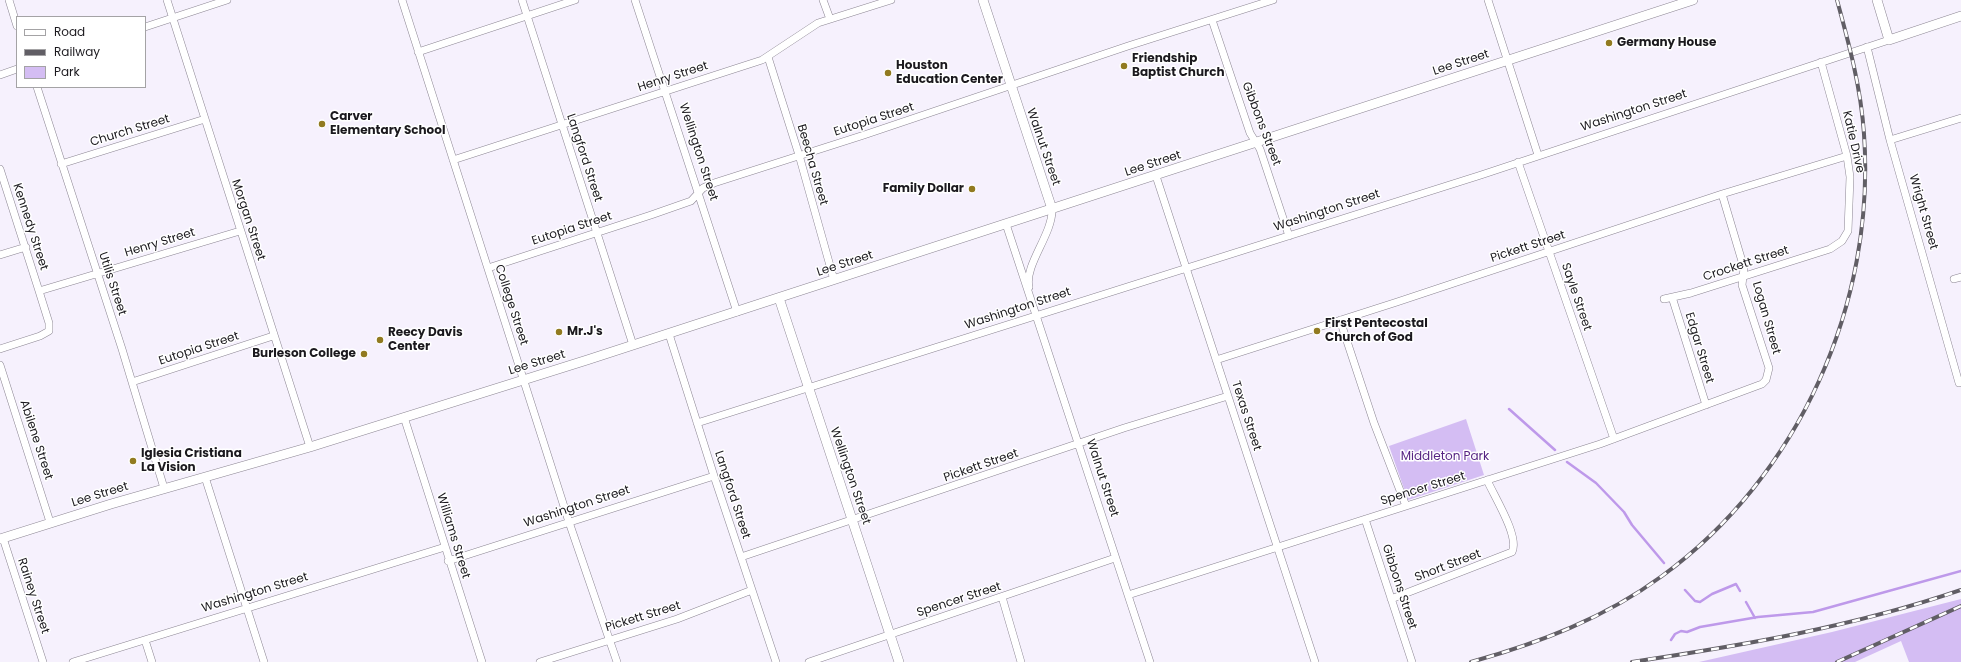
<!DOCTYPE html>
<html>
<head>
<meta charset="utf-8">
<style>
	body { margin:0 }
	#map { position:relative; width:1961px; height:662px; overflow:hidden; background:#f6f1fd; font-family:Poppins,sans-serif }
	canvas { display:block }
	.legend { position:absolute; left:16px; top:16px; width:130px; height:72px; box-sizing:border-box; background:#fff; border:1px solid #a4a3a5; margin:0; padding:5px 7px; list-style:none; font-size:12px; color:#1b191e }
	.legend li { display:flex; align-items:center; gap:8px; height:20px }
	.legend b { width:20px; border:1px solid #a4a3a5 }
</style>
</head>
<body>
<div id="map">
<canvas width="1961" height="662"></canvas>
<ul class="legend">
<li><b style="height:5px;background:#fff"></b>Road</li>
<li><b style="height:5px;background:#615e65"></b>Railway</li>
<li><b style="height:11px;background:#d4bdf3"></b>Park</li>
</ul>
</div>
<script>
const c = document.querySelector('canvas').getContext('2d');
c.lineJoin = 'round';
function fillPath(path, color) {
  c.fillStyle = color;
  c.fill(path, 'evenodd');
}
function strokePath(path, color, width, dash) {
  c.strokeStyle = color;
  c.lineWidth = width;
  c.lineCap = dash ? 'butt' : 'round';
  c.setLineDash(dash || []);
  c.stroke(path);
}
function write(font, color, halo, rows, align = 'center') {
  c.font = font + ' Poppins,sans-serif';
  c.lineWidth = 3;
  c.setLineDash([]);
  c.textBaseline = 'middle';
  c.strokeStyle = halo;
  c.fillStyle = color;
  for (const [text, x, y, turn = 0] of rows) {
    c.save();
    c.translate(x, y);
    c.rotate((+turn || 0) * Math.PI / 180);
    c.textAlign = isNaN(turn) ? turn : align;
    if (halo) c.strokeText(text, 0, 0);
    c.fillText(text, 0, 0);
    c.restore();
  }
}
fillPath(new Path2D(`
	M1466 419 1484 475 1408 500 1389 446Z
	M1961 599V662H1909L1901 641 1855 662H1699L1832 632Z`), '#d4bdf3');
strokePath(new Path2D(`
	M1509 409 1555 450
	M1567 462 1596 483 1624 512 1632 525 1664 563
	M1685 590 1695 601 1700 602 1712 594 1736 584 1740 591
	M1746 602 1755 618
	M1671 640 1675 634 1681 631 1687 632 1700 627 1758 617 1813 612 1961 571`), '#be99ea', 2.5);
const street = new Path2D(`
	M9 0 17 26
	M167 0 310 447
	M402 0 569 522 617 662
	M522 0 633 345
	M635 0 737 312
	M823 0 830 19
	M1488 0 1538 155
	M1212 20 1250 133 1260 149 1289 236
	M145 27 227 0
	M1867 47 1890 140 1959 383
	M418 52 575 0
	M768 57 799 155 834 280
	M0 75 17 69
	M37 87 122 349 164 488
	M1890 140 1961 118
	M453 160 762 60 818 23 891 0
	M1518 162 1614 439
	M61 164 205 119
	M0 169 39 291
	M1156 176 1315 662
	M1006 224 1150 662
	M0 255 26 247
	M488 268 651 215 691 201 703 188 714 183 864 135 1128 46 1273 0
	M1954 279 1961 277
	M1029 287C1024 265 1053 234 1052 209
	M1672 297 1706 405
	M1664 299 1691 293 1830 249 1842 241 1848 231 1850 177 1847 156 1821 62
	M1340 320 1374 423 1406 506
	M669 334 714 476 776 662
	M0 349 40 336 49 331V323L39 291 240 231
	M1216 360 1397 302 1722 194 1847 156
	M0 365 50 522
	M132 382 273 336
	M404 417 482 662
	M697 423 1481 175 1889 40
	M205 477 264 662
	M1365 519 1412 662
	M3 538 43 662
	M741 557 1124 428 1228 396
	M448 561 714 476
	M1128 595 1600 444 1762 384 1766 380 1769 368 1742 285 1744 268 1722 194
	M1002 597 1021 662
	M1391 599 1512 552C1520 537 1494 496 1487 480
	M145 640 152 662
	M73 662 445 547
	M540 662 677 619 752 590
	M809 662 1115 558`);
const secondary = new Path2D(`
	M983 0 1052 209
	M1877 0 1889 40 1961 16
	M779 298 899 662
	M0 539 111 504 310 447 587 360 1693 0`);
strokePath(street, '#8c8693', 8);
strokePath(secondary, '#8c8693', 10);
strokePath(street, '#fff', 7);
strokePath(secondary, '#fff', 9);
const rail = new Path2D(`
	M1471 662C1539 643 1605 618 1662 576 1799 476 1876 304 1864 134 1861 88 1849 44 1837 0
	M1632 662C1744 645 1853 627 1961 590
	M1837 662 1961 606`);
strokePath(rail, '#615e65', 4);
strokePath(rail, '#fff', 2.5, [8]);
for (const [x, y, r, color] of [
	[1609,43,4,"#917a20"],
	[1124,66,4,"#917a20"],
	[888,73,4,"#917a20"],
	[322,124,4,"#917a20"],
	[972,189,4,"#917a20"],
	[1317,331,4,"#917a20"],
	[559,332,4,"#917a20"],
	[380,340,4,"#917a20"],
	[364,354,4,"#917a20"],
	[133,461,4,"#917a20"]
]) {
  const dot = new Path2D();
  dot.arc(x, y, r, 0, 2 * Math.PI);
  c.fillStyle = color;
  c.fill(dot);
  strokePath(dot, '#fff', 1.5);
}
write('bold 12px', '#1b191e', '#fff', [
	["Germany House",1617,43],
	["Friendship",1132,59],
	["Baptist Church",1132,73],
	["Houston",896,66],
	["Education Center",896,80],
	["Carver",330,117],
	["Elementary School",330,131],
	["Family Dollar",964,189,"right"],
	["First Pentecostal",1325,324],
	["Church of God",1325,338],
	["Mr.J's",567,332],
	["Reecy Davis",388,333],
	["Center",388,347],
	["Burleson College",356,354,"right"],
	["Iglesia Cristiana",141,454],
	["La Vision",141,468]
], 'left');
write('12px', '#1b191e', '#fff', [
	["Lee Street",1461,63,-18],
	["Henry Street",673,77,-18],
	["Washington Street",1634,111,-18],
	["Eutopia Street",874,120,-18],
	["Gibbons Street",1261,124,69],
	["Church Street",130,131,-17],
	["Katie Drive",1853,142,77],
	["Walnut Street",1043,147,71],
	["Wellington Street",698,152,72],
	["Langford Street",584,158,72],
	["Lee Street",1153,164,-18],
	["Beecha Street",812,165,74],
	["Washington Street",1327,211,-18],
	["Wright Street",1923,212,74],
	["Morgan Street",248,220,72],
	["Kennedy Street",30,227,72],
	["Eutopia Street",572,229,-18],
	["Henry Street",160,243,-17],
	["Pickett Street",1528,247,-18],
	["Lee Street",845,264,-18],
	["Crockett Street",1746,264,-18],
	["Utilis Street",112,284,72],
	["Sayle Street",1576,297,71],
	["College Street",511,305,72],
	["Washington Street",1018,309,-18],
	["Logan Street",1766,318,74],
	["Edgar Street",1699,348,73],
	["Eutopia Street",199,349,-18],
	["Lee Street",537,363,-17],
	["Texas Street",1246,416,72],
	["Abilene Street",36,440,72],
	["Pickett Street",981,466,-19],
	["Wellington Street",850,476,71],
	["Walnut Street",1102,478,72],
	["Spencer Street",1423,489,-17],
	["Lee Street",100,495,-17],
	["Langford Street",732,495,72],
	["Washington Street",577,507,-18],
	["Williams Street",453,536,73],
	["Short Street",1448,566,-21],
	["Gibbons Street",1399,587,72],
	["Washington Street",255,593,-17],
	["Rainey Street",33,596,72],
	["Spencer Street",959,600,-18],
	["Pickett Street",643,617,-17]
]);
write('12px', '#572583', '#fff', [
	["Middleton Park",1445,457]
]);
</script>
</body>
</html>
